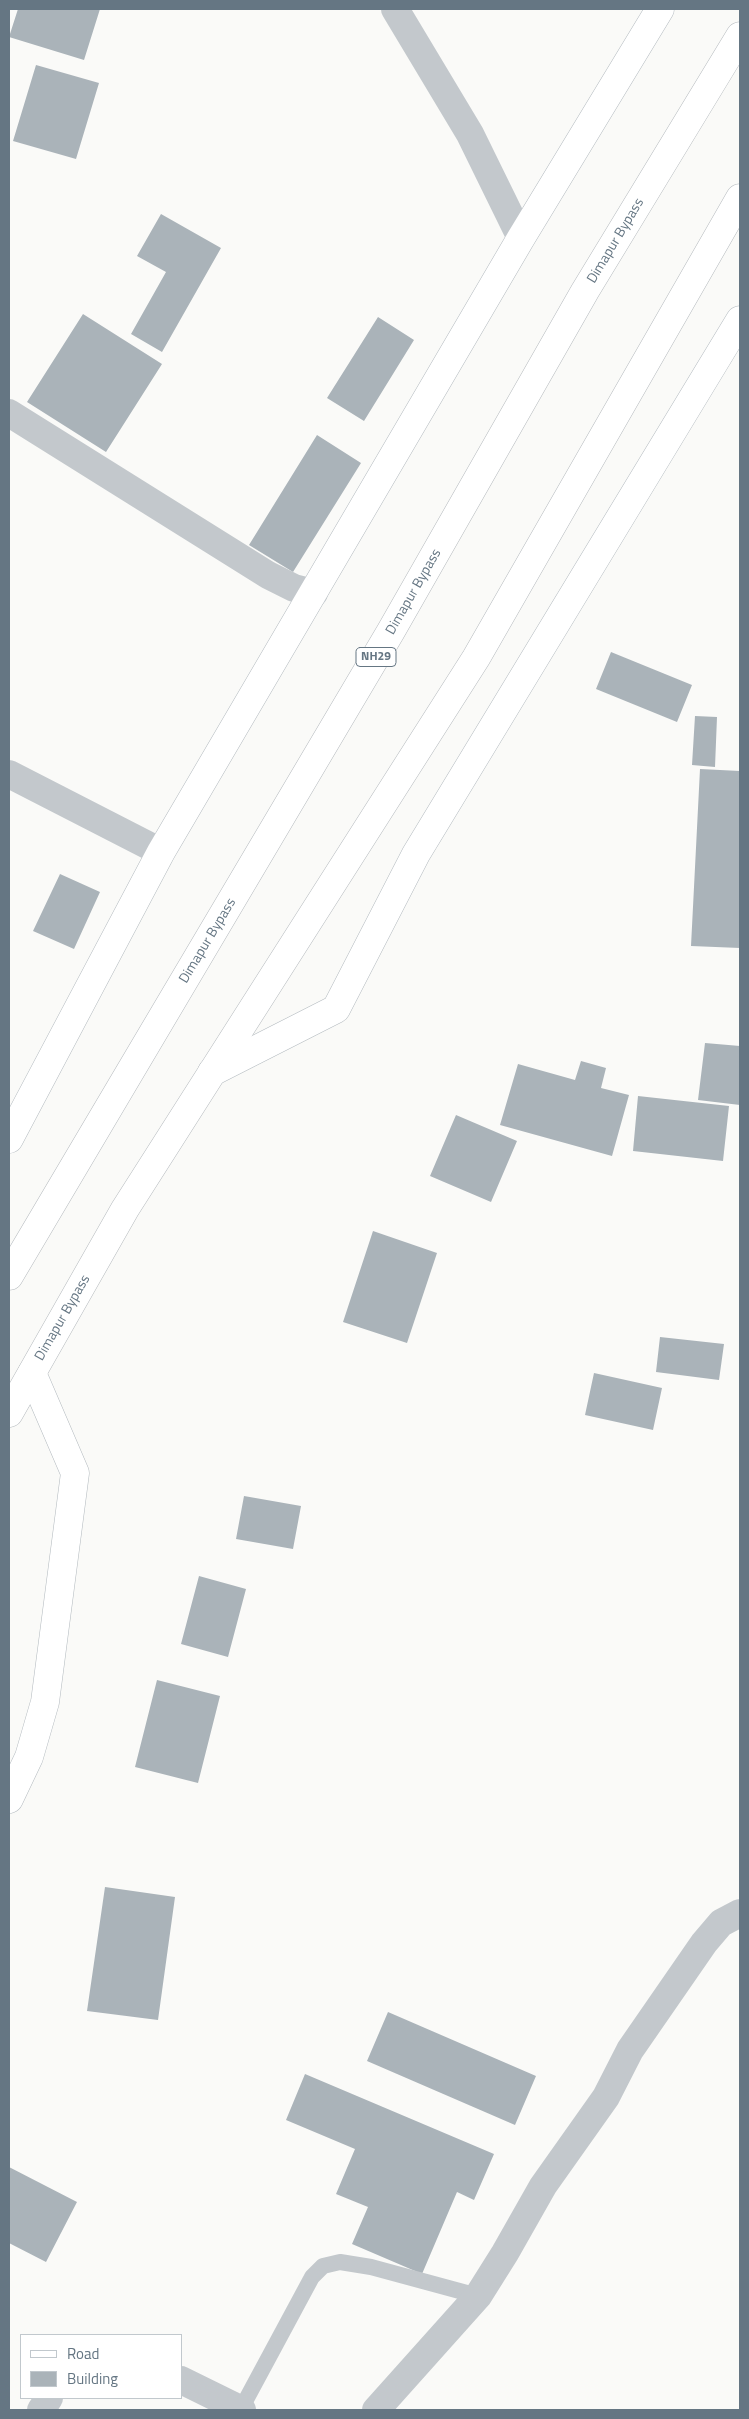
<!DOCTYPE html>
<html>
<head>
<meta charset="utf-8">
<style>
	body { margin:0 }
	#map { position:relative; width:749px; height:2419px; overflow:hidden; background:#fafaf8; font-family:"Titillium Web",sans-serif }
	canvas { display:block }
	.frame { position:absolute; inset:0; border:10px solid #657683; pointer-events:none }
	.legend { position:absolute; left:20px; top:2334px; width:162px; height:65px; box-sizing:border-box; background:#fff; border:1px solid #c1c8cd; margin:0; padding:6px 9px; list-style:none; font-size:15px; color:#657683 }
	.legend li { display:flex; align-items:center; gap:10px; height:25px }
	.legend b { width:25px; border:1px solid #c1c8cd }
</style>
</head>
<body>
<div id="map">
<canvas width="749" height="2419"></canvas>
<div class="frame"></div>
<ul class="legend">
<li><b style="height:6px;background:#fff"></b>Road</li>
<li><b style="height:14px;background:#aab3b9"></b>Building</li>
</ul>
</div>
<script>
const c = document.querySelector('canvas').getContext('2d');
c.lineJoin = 'round';
function fillPath(path, color) {
  c.fillStyle = color;
  c.fill(path, 'evenodd');
}
function strokePath(path, color, width, dash) {
  c.strokeStyle = color;
  c.lineWidth = width;
  c.lineCap = dash ? 'butt' : 'round';
  c.setLineDash(dash || []);
  c.stroke(path);
}
function write(font, color, halo, rows, align = 'center') {
  c.font = font + ' "Titillium Web",sans-serif';
  c.lineWidth = 5;
  c.setLineDash([]);
  c.textBaseline = 'middle';
  c.strokeStyle = halo;
  c.fillStyle = color;
  for (const [text, x, y, turn = 0] of rows) {
    c.save();
    c.translate(x, y);
    c.rotate((+turn || 0) * Math.PI / 180);
    c.textAlign = isNaN(turn) ? turn : align;
    if (halo) c.strokeText(text, 0, 0);
    c.fillText(text, 0, 0);
    c.restore();
  }
}
fillPath(new Path2D(`
	M18 9H100L84 60 9 37Z
	M36 65 99 83 76 159 13 141Z
	M161 214 221 248 162 352 131 334 166 272 137 256Z
	M83 314 162 364 106 452 27 402Z
	M378 317 414 340 364 421 327 398Z
	M317 435 361 463 293 572 249 545Z
	M611 652 692 685 677 722 596 689Z
	M695 716 717 717 715 767 692 765Z
	M700 769 740 771V948L691 946Z
	M60 874 100 892 74 949 33 931Z
	M705 1043 740 1046V1105L698 1100Z
	M581 1061 606 1068 601 1088 629 1095 612 1156 500 1125 518 1064 575 1080Z
	M638 1096 729 1106 723 1161 633 1151Z
	M456 1115 517 1141 491 1202 430 1176Z
	M373 1231 437 1253 407 1343 343 1322Z
	M660 1337 724 1344 719 1380 656 1372Z
	M594 1373 662 1388 653 1430 585 1415Z
	M244 1496 301 1506 293 1549 236 1539Z
	M199 1576 246 1589 228 1657 181 1644Z
	M157 1680 220 1696 198 1783 135 1767Z
	M105 1887 175 1897 158 2020 87 2011Z
	M388 2012 536 2076 515 2125 367 2061Z
	M305 2074 494 2154 474 2200 457 2192 422 2274 352 2244 368 2207 336 2194 355 2149 286 2120Z
	M9 2167 77 2202 46 2262 9 2243Z`), '#aab3b9');
const secondary = new Path2D(`
	M212 1072 336 1009 416 854 740 320
	M9 1139 161 852 521 238 660 9
	M9 1799 29 1757 45 1702 75 1473 32 1373`);
const highway = new Path2D(`
	M9 1276 391 631 585 291 740 36
	M9 1413 125 1209 476 658 740 198`);
strokePath(secondary, '#b3babf', 29);
strokePath(highway, '#b4b9bd', 29);
strokePath(new Path2D(`
	M241 2409 312 2277 323 2266 340 2262 371 2267 478 2296`), '#c3c8cc', 16);
strokePath(new Path2D(`
	M395 9 470 134 521 238
	M9 413 268 575 294 588 314 593
	M9 774 161 852
	M181 2380 242 2410
	M41 2410 49 2398
	M376 2410 478 2296 505 2253 543 2186 606 2097 630 2050 704 1943 721 1923 740 1913`), '#c3c8cc', 28);
strokePath(secondary, '#fff', 28);
strokePath(highway, '#fff', 28);
for (const [x, y, w] of [
	[376,657,40]
]) {
  const box = new Path2D();
  box.roundRect(x - w / 2, y - 9.5, w, 19, 4);
  c.fillStyle = '#fff';
  c.fill(box);
  strokePath(box, '#657683', 1);
}
write('bold 12px', '#657683', null, [
	["NH29",376,657]
]);
write('14px', '#657683', '#fff', [
	["Dimapur Bypass",616,241,-59],
	["Dimapur Bypass",414,592,-60],
	["Dimapur Bypass",208,941,-59],
	["Dimapur Bypass",63,1318,-60]
]);
</script>
</body>
</html>
